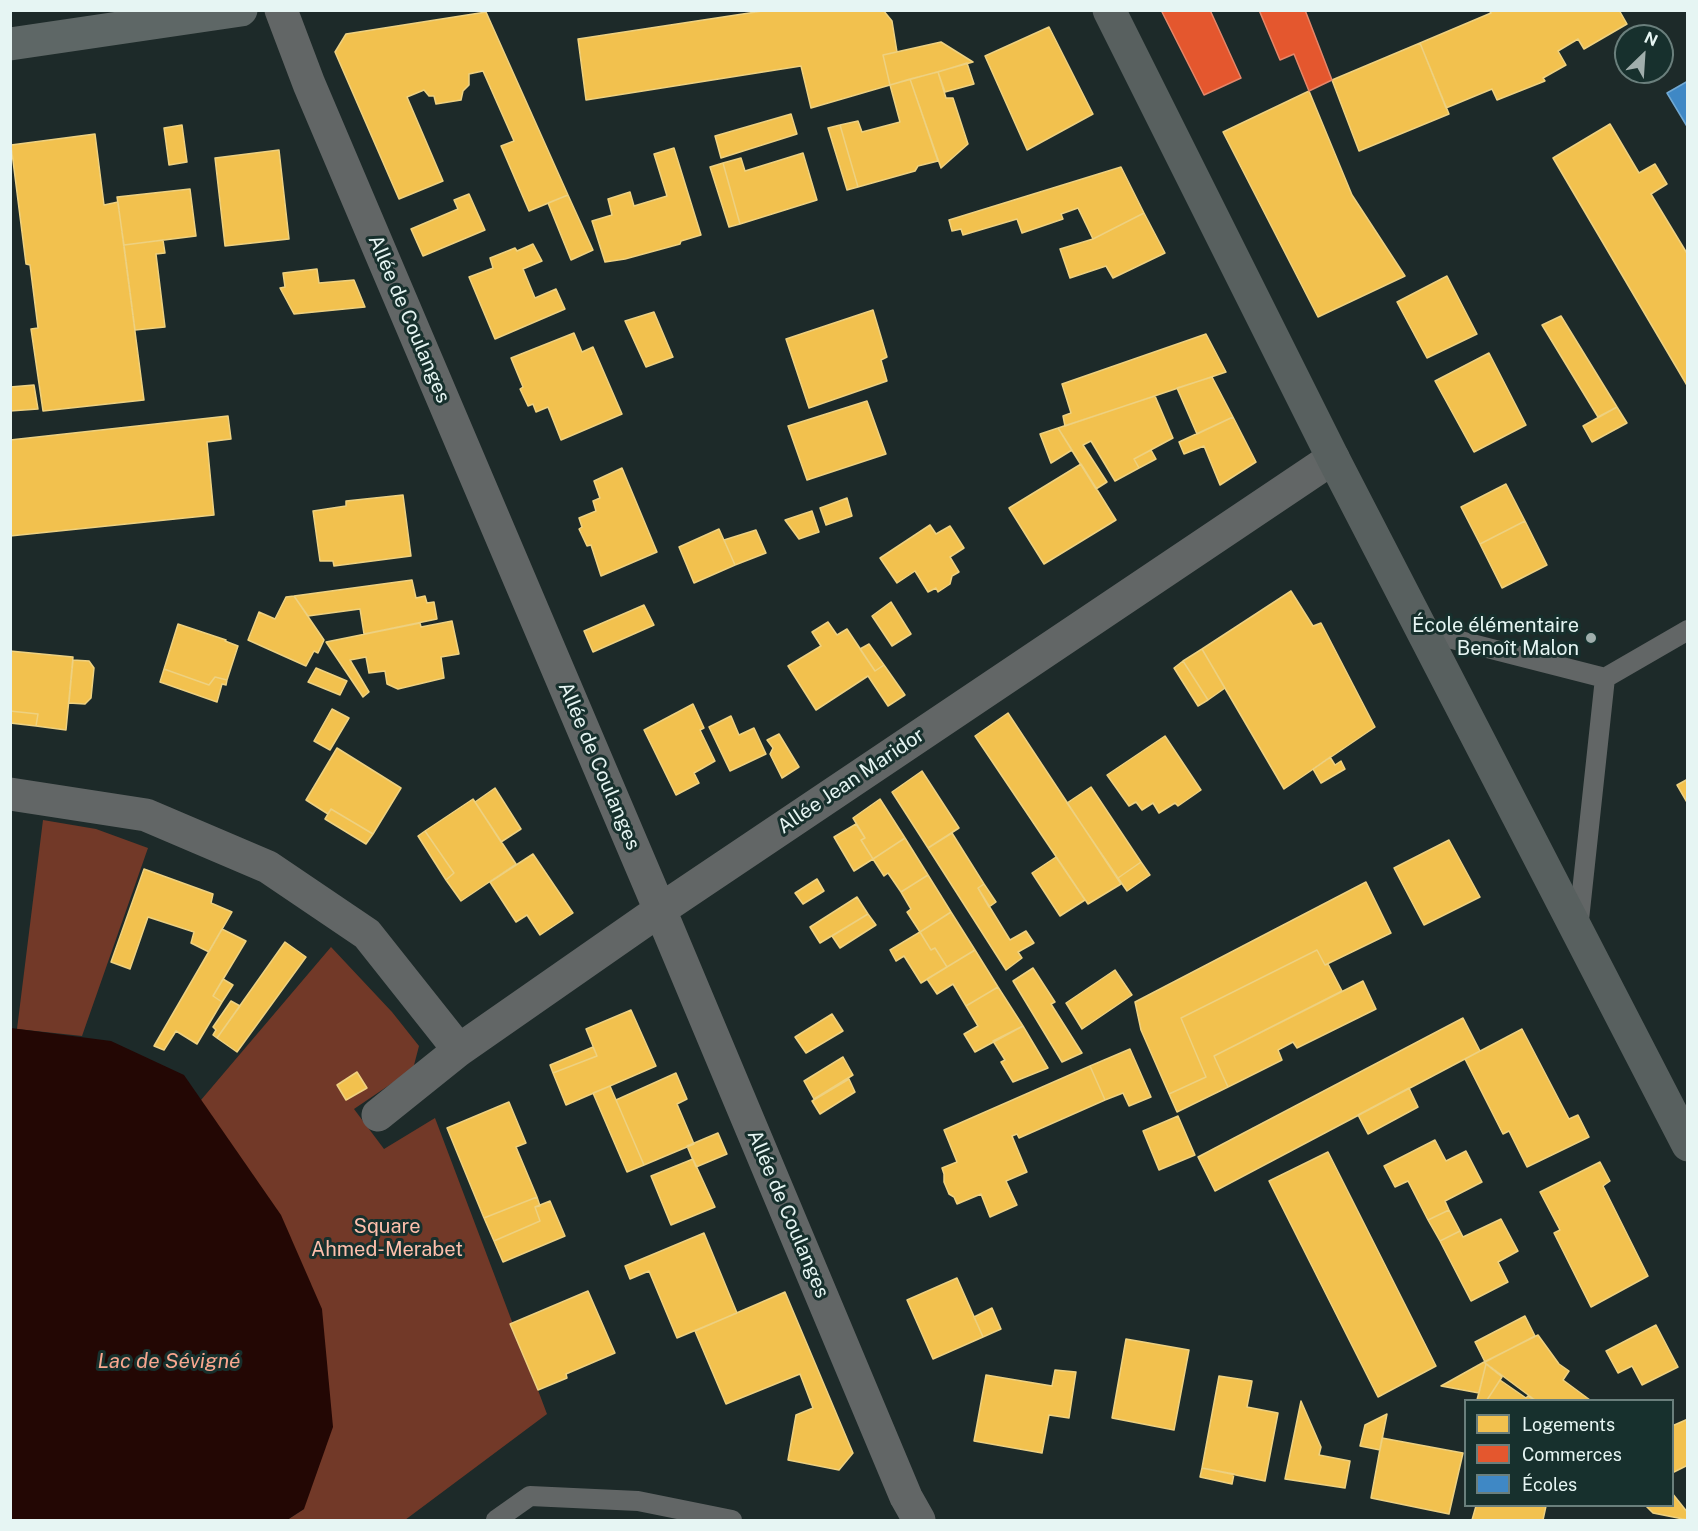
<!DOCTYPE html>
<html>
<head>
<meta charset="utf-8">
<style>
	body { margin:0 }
	#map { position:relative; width:1698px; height:1531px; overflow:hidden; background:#1d2a29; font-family:"Public Sans",sans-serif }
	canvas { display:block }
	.frame { position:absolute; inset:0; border:12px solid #e6f5f3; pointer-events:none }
	.legend { position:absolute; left:1464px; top:1399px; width:210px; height:108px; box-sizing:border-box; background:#17302d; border:2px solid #6a7f7c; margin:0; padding:8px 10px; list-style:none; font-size:18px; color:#e6f5f3 }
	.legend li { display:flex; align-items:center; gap:12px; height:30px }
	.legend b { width:30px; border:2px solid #6a7f7c }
	.north { position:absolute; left:1614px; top:24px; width:60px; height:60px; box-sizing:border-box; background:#17302d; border:2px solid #6a7f7c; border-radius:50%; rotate:25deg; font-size:16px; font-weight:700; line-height:24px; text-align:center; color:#e6f5f3 }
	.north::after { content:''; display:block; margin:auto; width:21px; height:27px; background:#a0aeac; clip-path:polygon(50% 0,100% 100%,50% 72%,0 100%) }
</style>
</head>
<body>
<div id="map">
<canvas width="1698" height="1531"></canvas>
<div class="frame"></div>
<ul class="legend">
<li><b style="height:16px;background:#f2c14e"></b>Logements</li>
<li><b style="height:16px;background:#e4572e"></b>Commerces</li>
<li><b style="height:16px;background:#3f88c5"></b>Écoles</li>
</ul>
<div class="north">N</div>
</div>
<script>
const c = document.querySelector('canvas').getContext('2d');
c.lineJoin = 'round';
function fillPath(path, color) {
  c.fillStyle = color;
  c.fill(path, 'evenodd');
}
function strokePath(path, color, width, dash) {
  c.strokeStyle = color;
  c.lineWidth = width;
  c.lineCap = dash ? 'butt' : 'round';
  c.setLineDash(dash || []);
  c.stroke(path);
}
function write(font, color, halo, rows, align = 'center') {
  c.font = font + ' "Public Sans",sans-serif';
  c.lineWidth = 6;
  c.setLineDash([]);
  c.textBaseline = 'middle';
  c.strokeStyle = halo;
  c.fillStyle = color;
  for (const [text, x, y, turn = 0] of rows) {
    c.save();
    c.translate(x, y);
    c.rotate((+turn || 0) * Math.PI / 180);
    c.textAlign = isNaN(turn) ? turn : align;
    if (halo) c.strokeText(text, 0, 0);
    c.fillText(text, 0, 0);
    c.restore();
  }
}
fillPath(new Path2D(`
	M43 820 96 829 148 848 82 1036 17 1029Z
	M331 947 392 1012 419 1046 413 1069 354 1109 384 1149 435 1118 547 1414 405 1520H287L304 1509 201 1100Z`), '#723928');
fillPath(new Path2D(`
	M11 1028 111 1041 184 1075 281 1215 322 1309 333 1427 304 1509 287 1520H11Z`), '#230704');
const homes = new Path2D(`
	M769 10H883L892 21 897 52 883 55 890 85 811 108 801 66 586 100 578 39Z
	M1489 10H1619L1627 24 1584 49 1578 39 1558 51 1566 65 1543 78 1545 81 1497 100 1492 89 1446 108 1420 43 1491 13Z
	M486 12 568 195 529 211 501 146 514 141 483 71 469 74V85L463 91 461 100 436 104 434 96H429L424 90 407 97 443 181 399 199 335 52 346 34Z
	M1049 27 1093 114 1027 150 985 56Z
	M941 42 973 62 890 85 883 55Z
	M1420 43 1449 114 1359 151 1332 80Z
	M967 63 974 84 945 92 938 72Z
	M938 72 946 98H953L968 144 941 168 910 79Z
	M910 79 938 161 918 166 915 171 858 187 840 125 858 121 862 132 900 122 890 85Z
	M1309 91 1352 195 1405 276 1318 317 1223 132Z
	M791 114 797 134 721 158 715 136Z
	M1610 124 1639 173 1655 164 1667 184 1651 194 1688 255V387L1553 158Z
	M182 125 187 162 169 165 164 128Z
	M840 125 858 187 847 190 828 128Z
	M95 134 104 205 118 202 144 400 43 411 31 329 38 328 30 265 26 264 11 145Z
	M674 148 701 235 681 241 680 244 625 259 605 262 592 221 612 215 608 199 630 192 634 206 667 196 654 154Z
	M279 150 289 239 225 246 215 158Z
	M803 153 817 200 740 224 723 163 741 158 745 171Z
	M723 163 740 224 729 227 710 167Z
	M1121 167 1144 213 1093 239 1078 208 1061 214 1063 219 1022 233 1017 219 963 235 961 229 952 231 949 220Z
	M190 189 196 236 124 245 117 197Z
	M469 194 485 230 423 256 411 229 458 209 454 200Z
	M568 195 593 250 571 260 548 203Z
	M1144 213 1165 253 1113 278 1106 266 1070 278 1060 249 1093 239Z
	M163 240 165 253 156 254 165 327 135 330 124 245Z
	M533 244 542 261 523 269 535 298 556 289 565 309 495 339 469 277 493 268 490 258 515 248 517 251Z
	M317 269 319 283 354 280 365 307 294 314 280 288 285 287 283 273Z
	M1447 276 1477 334 1427 358 1397 302Z
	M873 310 887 357 881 360 887 381 809 408 786 339Z
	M654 312 673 357 646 367 625 321Z
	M1561 316 1617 407 1598 417 1542 325Z
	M574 333 582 352 593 347 622 414 561 440 548 407 536 412 533 404 528 406 520 389 523 387 511 358Z
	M1206 334 1226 372 1065 426 1063 416 1071 413 1062 384Z
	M1489 353 1526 425 1474 452 1435 381Z
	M1212 377 1233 417 1197 434 1177 388Z
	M34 385 38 409 10 411V387Z
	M1155 396 1173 438 1134 459 1139 468 1115 481 1091 441 1083 445 1107 482 1096 489 1058 428Z
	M867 401 886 454 807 480 788 426Z
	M1617 407 1627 423 1592 442 1583 426Z
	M228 416 231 439 207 442 214 515 10 536V440Z
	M1233 417 1256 462 1220 485 1204 446 1184 454 1179 442Z
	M1058 428 1072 450 1051 463 1040 434Z
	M1151 450 1156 459 1139 468 1134 459Z
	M1081 464 1116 520 1044 564 1009 508Z
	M622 468 657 552 601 576 591 545 587 546 579 529 582 527 579 518 596 511 593 501 600 498 594 481Z
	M1506 484 1525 521 1480 544 1461 507Z
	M403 495 411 556 334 566 333 561H320L313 511 346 506V501Z
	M847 498 852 516 826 525 820 508Z
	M812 511 819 532 799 539 785 520Z
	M1525 521 1547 565 1502 588 1480 544Z
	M930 525 936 534 950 526 964 548 950 557 959 572 952 576 950 584 938 592 936 588 928 592 915 571 897 583 880 558Z
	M719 529 735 565 694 583 679 547Z
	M756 530 766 553 735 565 724 540Z
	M412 580 416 598 425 596 427 603 434 602 437 619 364 634 360 609 308 616 294 596Z
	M1291 591 1313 626 1321 623 1375 727 1284 789 1202 649Z
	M294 596 324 640 318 653 314 651 306 666 248 640 259 612 275 619 286 597Z
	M891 602 911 634 892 646 872 616Z
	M644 605 654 625 593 652 584 631Z
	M452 621 459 654 441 657 444 678 398 689 387 684 385 671 369 673 366 657 350 660 369 692 363 697 326 642 420 623 421 627Z
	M828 622 837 635 847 629 875 671 884 665 905 695 888 706 868 676 816 710 788 666 821 646 812 632Z
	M178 624 226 640 225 641 238 646 227 680 215 677 209 685 164 669Z
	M869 644 884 665 875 671 860 649Z
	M1202 649 1225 688 1208 700 1183 661Z
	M10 651 73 657 66 730 36 726 38 714 10 711Z
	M73 660 89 661 94 668 91 698 85 704 69 703Z
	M1183 661 1208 700 1198 706 1174 668Z
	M316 668 347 681 340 695 308 682Z
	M164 669 209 685 215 677 227 680 226 685 222 684 217 702 160 682Z
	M693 704 704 728 700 730 715 761 694 773 699 783 676 795 644 730Z
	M332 709 349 718 330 750 314 741Z
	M10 711 38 714 36 726 10 723Z
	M1008 713 1121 884 1088 904 975 736Z
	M731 716 739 735 754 728 766 754 730 771 709 727Z
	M779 734 799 767 782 778 770 754 773 748 767 740Z
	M1165 736 1201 790 1178 806 1175 803 1159 813 1153 803 1142 810 1136 802 1129 806 1107 775Z
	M337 748 401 788 373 834 331 809 328 814 306 800Z
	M1330 757 1335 765 1341 761 1345 769 1321 783 1313 769Z
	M922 771 959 828 928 848 892 792Z
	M1688 779V804L1677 785Z
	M1091 787 1141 862 1118 878 1067 803Z
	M495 788 521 829 501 842 475 802Z
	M473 799 516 864 461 901 446 880 454 873 425 831Z
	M880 799 905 838 873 859 861 840 865 838 853 818Z
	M331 809 373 834 366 844 325 819Z
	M856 824 865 838 861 840 873 859 854 871 834 837Z
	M425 831 454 873 446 880 418 836Z
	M952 833 984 884 978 888 1010 940 1026 931 1034 943 1018 952 1022 958 1006 970 928 848Z
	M905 838 928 875 901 892 888 873 884 876 873 859Z
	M1449 840 1480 897 1424 925 1394 868Z
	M533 854 573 913 540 935 527 915 516 922 490 882Z
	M1056 857 1085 900 1060 916 1032 873Z
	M1141 862 1150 875 1127 891 1118 878Z
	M144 869 213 894 211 903 232 912 209 952 191 943 194 932 148 917 130 969 111 962Z
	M928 875 951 912 920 932 907 912 911 909 901 892Z
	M817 879 824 891 803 904 795 893Z
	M1366 882 1391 933 1325 965 1317 950 1181 1018 1206 1077 1169 1094 1141 1030 1135 1002Z
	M984 884 996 902 989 907 978 888Z
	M857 897 868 914 820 943 810 927Z
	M951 912 975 950 947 967 935 948 931 950 920 932Z
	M868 914 876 925 840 948 832 936Z
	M222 929 246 941 213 996 222 1002 197 1044 176 1031 164 1050 154 1046Z
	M920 932 931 950 935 948 947 967 921 983 904 956 896 961 890 950Z
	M285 942 306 957 237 1052 217 1038Z
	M975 950 998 987 966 1006 953 984 937 994 927 979Z
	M1317 950 1325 965 1328 964 1342 991 1214 1056 1228 1087 1177 1112 1169 1094 1206 1077 1181 1018Z
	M1033 968 1055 1002 1051 1004 1082 1053 1062 1062 1013 981Z
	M1115 970 1132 995 1082 1029 1066 1003Z
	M223 979 233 985 222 1002 213 996Z
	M1363 981 1376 1009 1297 1048 1293 1042 1278 1050 1282 1060 1228 1087 1214 1056Z
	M998 987 1023 1026 975 1052 964 1034 978 1026 966 1006Z
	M231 1001 240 1006 217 1038 213 1035 216 1030 213 1027Z
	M631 1010 656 1066 566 1105 553 1073 597 1056 586 1029Z
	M832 1014 843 1031 806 1053 795 1037Z
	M1463 1018 1480 1051 1215 1191 1198 1157Z
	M1023 1026 1048 1068 1013 1082 1001 1062 1005 1060 993 1041Z
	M1522 1029 1569 1119 1578 1115 1589 1137 1527 1167 1509 1131 1503 1134 1465 1059Z
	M593 1047 597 1056 553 1073 550 1065Z
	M1130 1049 1151 1097 1129 1106 1123 1093 1105 1100 1090 1066Z
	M843 1057 853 1075 814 1099 804 1081Z
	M1090 1066 1105 1100 1019 1138 1017 1134 1012 1136 1027 1172 1006 1181 1017 1205 990 1217 981 1194 957 1204 954 1197 949 1194 944 1182V1174L942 1168 957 1162 944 1130Z
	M357 1072 367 1088 346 1100 337 1085Z
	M676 1073 687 1099 677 1104 694 1144 644 1165 616 1100Z
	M849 1079 855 1092 820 1114 812 1101Z
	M610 1086 644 1165 627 1172 593 1093Z
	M1409 1088 1418 1107 1368 1134 1358 1115Z
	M509 1102 526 1143 516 1147 537 1197 484 1218 447 1128Z
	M1178 1116 1195 1155 1159 1170 1143 1131Z
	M718 1133 727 1154 696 1167 687 1146Z
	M1435 1140 1446 1161 1466 1151 1482 1182 1445 1201 1449 1210 1428 1220 1408 1181 1395 1187 1384 1166Z
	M1328 1152 1436 1366 1378 1397 1269 1181Z
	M693 1159 715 1207 671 1225 651 1176Z
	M1600 1162 1610 1181 1603 1186 1648 1276 1591 1307 1554 1233 1560 1230 1540 1192Z
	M537 1197 540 1206 535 1207 540 1221 494 1241 484 1218Z
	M550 1201 565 1236 503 1262 494 1241 540 1221 535 1207Z
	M1449 1210 1460 1231 1440 1241 1428 1220Z
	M1501 1219 1518 1251 1498 1262 1508 1282 1471 1301 1440 1241 1460 1231 1463 1237Z
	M704 1233 737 1313 677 1338 649 1271 630 1279 625 1266Z
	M957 1278 983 1337 933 1359 907 1300Z
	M588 1291 615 1353 566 1374 567 1378 538 1390 510 1324Z
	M785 1292 853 1453 839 1470 788 1460 796 1415 813 1408 800 1374 726 1404 695 1331Z
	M992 1308 1001 1329 983 1337 974 1317Z
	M1525 1316 1535 1336 1485 1362 1475 1342Z
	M1656 1325 1678 1367 1642 1385 1632 1366 1618 1373 1606 1351Z
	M1538 1335 1559 1364 1569 1371 1563 1380 1590 1400H1535L1484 1362Z
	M1126 1339 1189 1350 1174 1430 1112 1418Z
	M1484 1362 1486 1364 1479 1393 1441 1386Z
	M1486 1364 1502 1377 1487 1400H1477Z
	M1055 1370 1076 1372 1069 1418 1049 1415 1042 1453 974 1441 986 1375 1052 1386Z
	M1219 1376 1252 1381 1247 1407 1278 1413 1265 1481 1202 1468Z
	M1500 1380 1526 1398 1528 1396 1535 1400H1487Z
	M1301 1401 1321 1447 1319 1455 1350 1461 1345 1488 1285 1479Z
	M1387 1414 1380 1450 1360 1446 1365 1425Z
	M1688 1419V1465L1672 1473V1426Z
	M1382 1438 1463 1453 1449 1514 1371 1498Z
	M1202 1468 1234 1474 1232 1484 1200 1477Z
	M1672 1493 1688 1513V1520L1653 1513 1646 1506H1672Z
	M1476 1506H1546L1543 1520H1472Z`);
fillPath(homes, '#f2c14e');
strokePath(homes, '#eed180', 1.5);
const shops = new Path2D(`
	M1161 10H1210L1241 78 1204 95Z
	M1259 10H1305L1332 80 1309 91 1294 54 1280 60Z`);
fillPath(shops, '#e4572e');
strokePath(shops, '#e58669', 1.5);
const schools = new Path2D(`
	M1688 81V128L1667 93Z`);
fillPath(schools, '#3f88c5');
strokePath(schools, '#71a9d3', 1.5);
strokePath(new Path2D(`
	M1421 631 1605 678 1688 630
	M1578 929 1605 678
	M496 1520 530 1496 638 1501 732 1520`), '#626666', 20);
strokePath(new Path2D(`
	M281 10 309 84 660 910 906 1497 919 1520
	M10 794 146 815 268 867 367 934 459 1050
	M378 1115 459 1050 660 910 1333 458`), '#626666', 33);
strokePath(new Path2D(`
	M1109 10 1333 458 1688 1145`), '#58605f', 33);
strokePath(new Path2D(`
	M10 44 241 10`), '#5e6766', 33);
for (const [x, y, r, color] of [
	[1591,638,6,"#a0aeac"]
]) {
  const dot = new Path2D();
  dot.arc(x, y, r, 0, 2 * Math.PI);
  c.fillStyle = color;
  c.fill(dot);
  strokePath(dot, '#17302d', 2);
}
write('20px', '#e6f5f3', '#17302d', [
	["Allée de Coulanges",409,319,67],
	["Allée de Coulanges",599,766,67],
	["Allée Jean Maridor",851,781,-34],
	["Allée de Coulanges",788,1214,67]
]);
write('20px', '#e6f5f3', '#17302d', [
	["École élémentaire",1579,626],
	["Benoît Malon",1579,649]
], 'right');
write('20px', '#febfac', '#17302d', [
	["Square",387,1227],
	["Ahmed-Merabet",387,1250]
]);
write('italic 21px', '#f9a78f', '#17302d', [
	["Lac de Sévigné",169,1362]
]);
</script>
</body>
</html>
